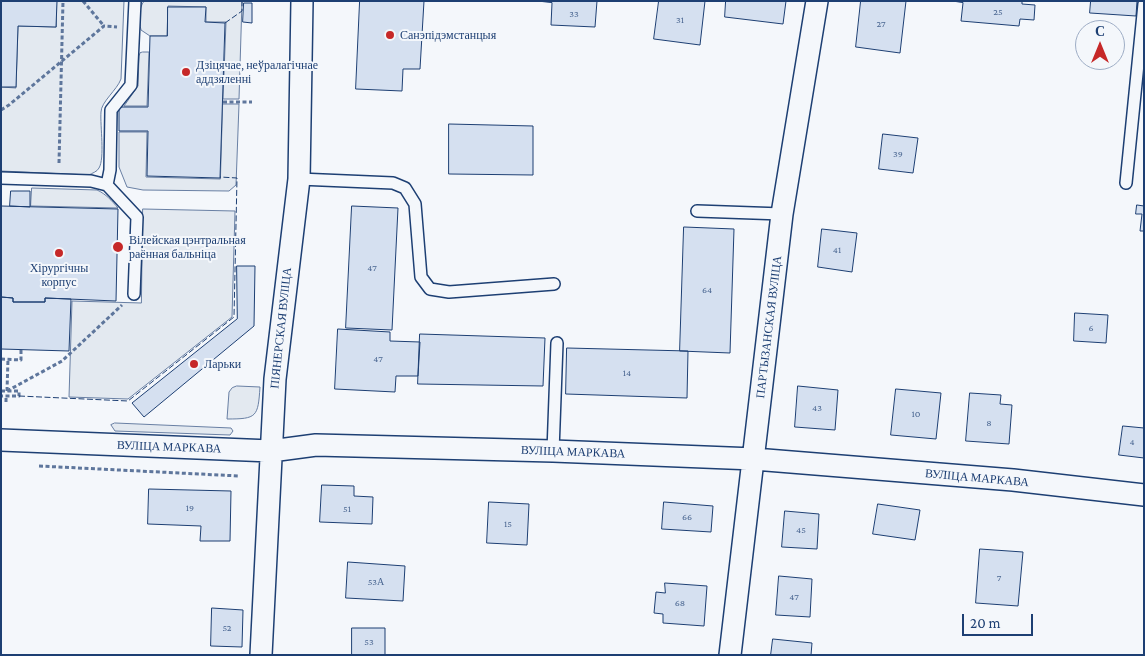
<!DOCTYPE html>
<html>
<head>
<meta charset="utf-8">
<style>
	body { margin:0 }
	#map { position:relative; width:1145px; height:656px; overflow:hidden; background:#f4f7fb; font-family:"Crimson Pro",serif }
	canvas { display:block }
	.frame { position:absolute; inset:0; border:2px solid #1d3f73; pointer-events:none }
	.north { position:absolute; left:1075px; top:20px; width:50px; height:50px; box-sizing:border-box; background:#f4f7fb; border:1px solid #9eadc5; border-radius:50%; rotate:0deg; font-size:14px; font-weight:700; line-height:20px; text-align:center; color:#1d3f73 }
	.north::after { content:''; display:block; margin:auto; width:18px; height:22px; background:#c62828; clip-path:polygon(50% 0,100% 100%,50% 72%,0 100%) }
	.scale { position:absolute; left:962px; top:614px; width:71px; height:22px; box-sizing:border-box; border:2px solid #1d3f73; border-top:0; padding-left:6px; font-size:15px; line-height:18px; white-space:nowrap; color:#1d3f73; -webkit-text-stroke:4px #f4f7fb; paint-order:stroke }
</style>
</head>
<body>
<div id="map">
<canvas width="1145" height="656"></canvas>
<div class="frame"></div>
<div class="north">С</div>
<div class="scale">20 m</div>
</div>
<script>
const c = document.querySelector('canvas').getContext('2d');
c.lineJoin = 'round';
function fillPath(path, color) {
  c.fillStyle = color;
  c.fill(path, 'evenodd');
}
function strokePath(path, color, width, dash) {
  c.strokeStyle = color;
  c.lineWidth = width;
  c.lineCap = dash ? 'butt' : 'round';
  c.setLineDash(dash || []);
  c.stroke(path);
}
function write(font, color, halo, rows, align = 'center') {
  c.font = font + ' "Crimson Pro",serif';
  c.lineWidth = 4;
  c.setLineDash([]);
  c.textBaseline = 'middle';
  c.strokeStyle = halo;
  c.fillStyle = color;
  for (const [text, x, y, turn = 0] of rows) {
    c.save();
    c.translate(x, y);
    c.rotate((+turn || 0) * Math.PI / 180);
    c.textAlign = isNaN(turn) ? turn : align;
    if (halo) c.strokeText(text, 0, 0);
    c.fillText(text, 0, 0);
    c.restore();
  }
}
const green = new Path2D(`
	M57 1H124L121 79C117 90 101 102 101 112 100 126 105 158 99 168 97 172 92 173 89 175L1 171V87L16 88 18 26 56 27Z
	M144 1H242L239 99H223L226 22H206V7L168 6 167 36H150L141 30C139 21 138 9 144 1Z
	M143 52H149L147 106H124L138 86 139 56 140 53Z
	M223 104H239L236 185 229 191 143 190 127 187 119 167V132H147L146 177 220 179Z
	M32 188 97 190C106 194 112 201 118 208L31 206Z
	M143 209 235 211 232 317 128 399 69 397 72 301 141 303Z
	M237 386 260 387C258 417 257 419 227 419L229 392 232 388Z
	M115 423 231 428 233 431 230 435 115 431 111 425Z`);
fillPath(green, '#e3e9f0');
strokePath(green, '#687fa3', 1);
const building = new Path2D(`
	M1 1H57L56 27 18 26 16 87H1Z
	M360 1H424L420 69H403L402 91 356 89Z
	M538 1H597L595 27 551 25 552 3Z
	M659 1H705L700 45 654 39Z
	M726 1H786L783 24 725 17Z
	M861 1H906L900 53 856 47Z
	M953 1H1022V4L1035 5 1034 20 1020 19 1019 26 961 21 963 3Z
	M1091 1H1137L1136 16 1090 13Z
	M244 3H252V23L243 22Z
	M168 7H206L205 22 225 23 220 178 147 176 148 131H119V107H148L150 36H167Z
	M449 124 533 126V175L449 174Z
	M883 134 918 138 913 173 879 169Z
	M11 191H30V207L10 206Z
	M1137 205 1144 206V231H1140L1142 214H1136Z
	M1 206 118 209 116 301 45 298V302H13V298L1 297Z
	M352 206 398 208 392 330 346 328Z
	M684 227 734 229 730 353 680 351Z
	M822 229 857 233 852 272 818 267Z
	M237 266H255L254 326 144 417 132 403 237 319Z
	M1 297 13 298V302H45V298L71 299 69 351 1 349Z
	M1075 313 1108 315 1106 343 1074 341Z
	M338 329 390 332V341L420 342 418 376H396L395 392 335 389Z
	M420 334 545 338 543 386 418 384Z
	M567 348 688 351 687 398 566 394Z
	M798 386 838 390 835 430 795 427Z
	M896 389 941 393 936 439 891 435Z
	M970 393 1001 395 1000 404 1012 405 1009 444 966 441Z
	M1123 426 1144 428V458L1119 455Z
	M322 485 354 486V496L373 497 372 524 320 522Z
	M149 489 231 491 230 541H200L201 526 148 524Z
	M489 502 529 504 527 545 487 543Z
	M664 502 713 506 711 532 662 529Z
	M878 504 920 510 915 540 873 534Z
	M785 511 819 514 817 549 782 547Z
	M980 549 1023 552 1018 606 976 603Z
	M348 562 405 566 403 601 346 598Z
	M779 576 812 579 810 617 776 615Z
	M665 583 707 586 704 626 663 623V614L654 613 656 592 665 593Z
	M212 608 243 610 242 647 211 646Z
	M352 628H385V655H352Z
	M773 639 812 643 811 655H771Z`);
fillPath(building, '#d5e0f0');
strokePath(building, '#1d3f73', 1);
const lane = new Path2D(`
	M1 178 91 181 107 185 137 217 134 294
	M299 179 393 183 405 188 415 204 421 277 430 289 449 292 554 284
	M1126 183 1144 4
	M107 185 110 170 111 110 131 85 135 1
	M697 211 782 214
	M553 451 557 343`);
const street = new Path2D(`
	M1 440 271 451 316 445 553 451 754 459 1013 480 1144 495
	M261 655 275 379 299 179 302 1
	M730 655 782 214 817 1`);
strokePath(lane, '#1d3f73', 14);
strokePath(street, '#1d3f73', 24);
strokePath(new Path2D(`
	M83 1 104 26
	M223 102H252
	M1 110 9 105 104 26 117 27
	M59 163 63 1
	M1 359 21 360V350
	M1 391H19V396H1
	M7 391 62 361 122 305
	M7 391 8 359
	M6 402V396
	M39 466 239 476`), '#5e769c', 3, [4, 2.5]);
strokePath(lane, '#f4f7fb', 11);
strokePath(street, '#f4f7fb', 21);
strokePath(new Path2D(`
	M225 23 242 11V1
	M19 396 128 401 234 317 237 178 220 177`), '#1d3f73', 1, [6, 2.5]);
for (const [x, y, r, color] of [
	[390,35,5,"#c62828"],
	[186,72,5,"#c62828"],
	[118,247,6,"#c62828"],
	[59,253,5,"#c62828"],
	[194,364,5,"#c62828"]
]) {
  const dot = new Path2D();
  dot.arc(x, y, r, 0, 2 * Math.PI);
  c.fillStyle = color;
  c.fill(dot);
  strokePath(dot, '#f4f7fb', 2);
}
write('10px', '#4b6792', null, [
	["25",998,12],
	["33",574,14],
	["31",680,20],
	["27",881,24],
	["39",898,154],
	["41",837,250],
	["47",372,268],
	["64",707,290],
	["6",1091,328],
	["47",378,359],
	["14",627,373],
	["43",817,408],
	["10",916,414],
	["8",989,423],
	["4",1132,442],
	["19",190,508],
	["51",347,509],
	["66",687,517],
	["15",508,524],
	["45",801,530],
	["7",999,578],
	["53А",376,582],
	["47",794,597],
	["68",680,603],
	["52",227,628],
	["53",369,642]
]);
write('12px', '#1d3f73', '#f4f7fb', [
	["Санэпідэмстанцыя",400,35],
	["Дзіцячае, неўралагічнае",196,65],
	["аддзяленні",196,79],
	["Вілейская цэнтральная",129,240],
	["раённая бальніца",129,254],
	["Хірургічны",59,268,"center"],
	["корпус",59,282,"center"],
	["Ларьки",204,364]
], 'left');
write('12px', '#1d3f73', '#f4f7fb', [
	["ПАРТЫЗАНСКАЯ ВУЛІЦА",769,327,-83],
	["ПІЯНЕРСКАЯ ВУЛІЦА",281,328,-84],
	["ВУЛІЦА МАРКАВА",169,447,2],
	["ВУЛІЦА МАРКАВА",573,452,2],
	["ВУЛІЦА МАРКАВА",977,478,5]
]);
</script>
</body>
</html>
